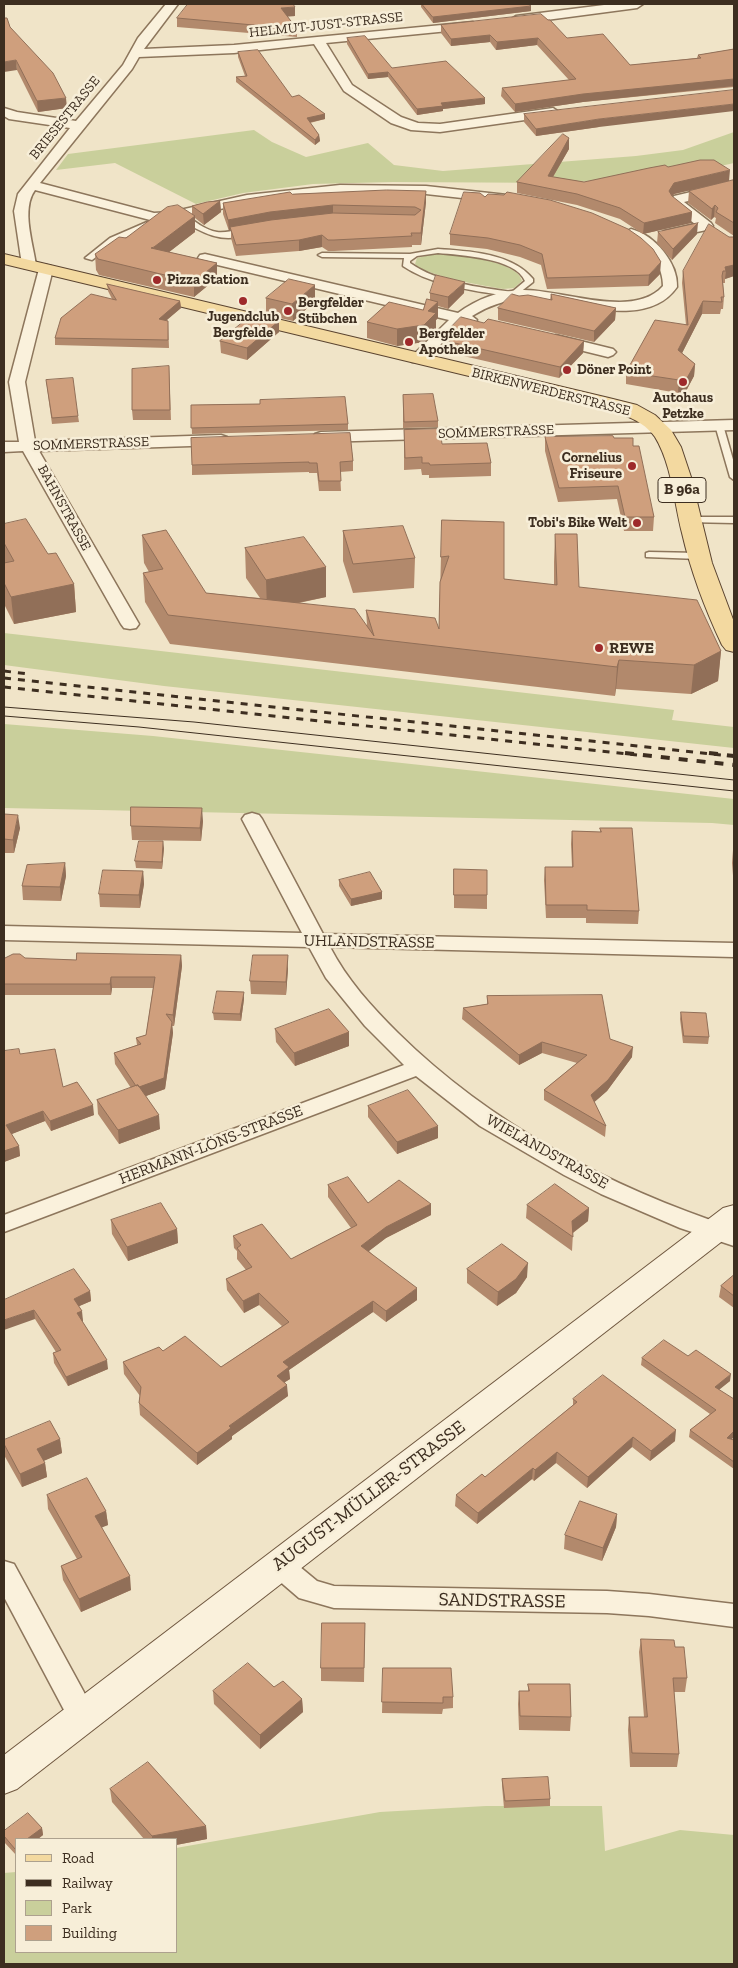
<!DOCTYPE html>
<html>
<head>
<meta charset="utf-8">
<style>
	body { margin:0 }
	#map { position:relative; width:738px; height:1968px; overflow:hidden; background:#f0e4c8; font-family:"Zilla Slab",serif }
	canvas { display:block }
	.frame { position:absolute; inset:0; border:5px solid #3d2e20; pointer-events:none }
	.legend { position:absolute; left:15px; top:1838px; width:162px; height:115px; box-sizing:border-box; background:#f7eed8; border:1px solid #ada18e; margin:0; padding:6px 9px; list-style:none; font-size:15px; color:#3d2e20 }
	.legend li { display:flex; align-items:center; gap:10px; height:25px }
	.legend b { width:25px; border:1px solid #ada18e }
</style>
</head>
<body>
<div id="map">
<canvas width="738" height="1968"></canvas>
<div class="frame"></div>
<ul class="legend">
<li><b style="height:6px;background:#f3d9a0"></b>Road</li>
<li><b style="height:6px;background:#3d2e20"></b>Railway</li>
<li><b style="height:14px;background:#c9cf9b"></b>Park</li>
<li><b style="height:14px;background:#cf9f7d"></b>Building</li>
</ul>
</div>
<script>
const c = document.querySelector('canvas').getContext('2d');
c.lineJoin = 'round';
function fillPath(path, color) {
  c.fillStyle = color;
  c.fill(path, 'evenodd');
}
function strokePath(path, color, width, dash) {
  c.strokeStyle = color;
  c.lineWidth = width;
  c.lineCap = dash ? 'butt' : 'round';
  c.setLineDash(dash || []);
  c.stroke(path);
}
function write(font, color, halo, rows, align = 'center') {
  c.font = font + ' "Zilla Slab",serif';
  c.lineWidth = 5;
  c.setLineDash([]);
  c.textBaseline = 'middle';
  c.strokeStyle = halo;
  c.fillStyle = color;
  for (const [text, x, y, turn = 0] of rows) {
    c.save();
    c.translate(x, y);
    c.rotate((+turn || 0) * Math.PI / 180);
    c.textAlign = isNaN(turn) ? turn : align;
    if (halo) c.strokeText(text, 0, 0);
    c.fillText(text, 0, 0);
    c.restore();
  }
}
fillPath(new Path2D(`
	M254 130 272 142 306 157 368 143 394 165 443 171 636 156 683 150 734 132V163L707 169 569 183 393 182 313 184 243 193 196 204 115 163 56 170 68 154Z
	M434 254C452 254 518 260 522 281L514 288 503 289C485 286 426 276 415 264L417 258Z
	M4 633 674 710 672 720 734 727V748L164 686 4 665Z
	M4 724 153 736 734 799V825L712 823 4 808Z
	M486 1806H602L605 1851 680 1830 734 1835V1964H4V1873L16 1872V1952H176V1848L380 1812Z`), '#c9cf9b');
const service = new Path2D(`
	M179 214H185C194 221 205 230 217 232 226 234 241 227 249 232 226 247 198 231 179 218Z
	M147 222 154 224 116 242 92 260 85 258 110 238Z
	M438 249C469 251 512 253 533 279V282L514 297C478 291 434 287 403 266L404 258 322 257 318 255 322 253 410 254ZM438 253C460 255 516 258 525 281L512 292C479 287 438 283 410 263V261L417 256Z
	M719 422 723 425 734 463V480L730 477 715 425Z
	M689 517H734V523L686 522V518Z
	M649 552 699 553 704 556 699 559 646 557V553Z`);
const minor = new Path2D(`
	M166 4H178L144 49 234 45 473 22 475 25 473 28 469 29 326 43 352 85 401 117 418 123 440 124 553 108 559 112 553 116 440 132 411 130 391 123 344 91 314 44 234 53 139 57 132 69 40 183 154 213 171 212 247 195 340 185 426 186 516 196 523 200 516 204 426 194 340 193 247 203 171 220 154 221 35 190C21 209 33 243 36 265L34 268H24L22 265 14 211 18 194 70 128 9 119 4 116V108L17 112 76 121 123 65 138 38Z
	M612 4H643L637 8 516 24 510 20 516 16Z
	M734 182V190L684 202 711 223 713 226 711 229 669 238 664 237 662 234 664 231 695 224 672 206 670 203 674 196Z
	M631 229C655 235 678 263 677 287 645 333 568 298 523 299 504 300 488 306 472 316L477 320 475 323H463L422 362H412L409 359 412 356 449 320 205 262 200 261 198 258 200 255 205 254 458 313C477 299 498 291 522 290 562 289 633 320 663 286 663 267 652 254 637 243 632 240 627 237 624 233Z
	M46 265 51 266 53 269 25 382 35 441 221 435 227 437 229 440 227 443 221 445 39 451 139 624 136 628 130 629 124 628 121 624 23 451 4 452V442H19L9 382 39 269 41 266Z
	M556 335 613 349 616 352 613 355 608 357 551 343 548 340 551 337Z
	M734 420V430L321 442 315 440 313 437 315 434 321 432Z
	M252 813 259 815 262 819 323 934 734 943V957L330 947C347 980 372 1007 398 1033 490 1124 611 1188 734 1228V1246L680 1228 601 1194 564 1175 480 1126 416 1076 4 1232V1215L404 1065 365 1026 326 978 309 947 4 940V926L302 933 242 819 245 815Z
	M279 1554 288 1557 317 1581 334 1586 607 1591 649 1594 734 1604V1627L649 1616 607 1613 334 1608 299 1598 270 1573 266 1565 270 1557Z
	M4 1561 14 1564 92 1707 96 1716 92 1725 82 1728 72 1725 4 1597Z`);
const secondary = new Path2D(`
	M734 1205V1232L17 1789 4 1794V1755L723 1208Z`);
const primary = new Path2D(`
	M4 254 609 398 637 405 655 415 671 430 681 447 691 477 712 563 734 622V652L726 650 722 645C705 609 691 572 682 533 674 502 672 465 655 437 644 421 623 414 606 409L4 264Z`);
strokePath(service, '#8d765c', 3);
strokePath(minor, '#8d765c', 3);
strokePath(secondary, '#6f573f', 2);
strokePath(primary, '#5b4430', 2);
fillPath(service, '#faf1dc');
fillPath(minor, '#faf1dc');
fillPath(secondary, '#faf1dc');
fillPath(primary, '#f3d9a0');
strokePath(new Path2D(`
	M4 707 194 722 734 780
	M4 716 139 727 734 791`), '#3d2e20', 1);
strokePath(new Path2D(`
	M4 671 28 674
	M4 678 721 755
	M4 687 637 755`), '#3d2e20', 3, [7, 7]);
strokePath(new Path2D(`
	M625 753 734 765
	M709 753 734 756`), '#3d2e20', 4, [9, 9]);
fillPath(new Path2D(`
	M421 4H528L531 11 433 23 421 7Z
	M287 16 297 29V37L177 27V18L295 16Z
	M441 25 567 38 630 65 697 58 698 55 734 49V87L583 102 515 112 501 96 502 88 569 80 537 45 496 50 490 42 451 46 441 33Z
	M10 27 67 108 38 112 17 70Z
	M347 38 392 68 485 104 443 109V111L417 115 388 77 368 79 347 44Z
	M238 52 292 97 325 114V119L310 123 319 135 320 141 315 145 236 82V77L245 76 238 57Z
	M524 114 599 127 536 136 524 122Z
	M569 138V149L553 177 584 182 668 167 729 181 674 194 672 197 692 212 691 223 643 234 620 219 577 205 517 193V182Z
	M734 180V236L715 223 716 218 714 217 711 220 688 203 689 191Z
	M426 191V202L421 245H412V247L334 251H328L322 247 299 251 236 256 231 238V230L229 231 223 214V203L292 194Z
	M485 197 660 274 648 286 547 289 541 265 520 257 487 249 450 245V234Z
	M220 201 221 212 204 225 195 218V232L169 252 217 263V278L194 297 99 275 96 270 95 254 126 238 192 215V206Z
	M658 232 697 234 672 260 657 243Z
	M729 237H734V276L725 279V283H723L724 297 723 309H721L720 314H702L682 353 695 364 694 376 686 391 678 393 626 384V372L686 325 682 283 683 271Z
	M107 284 180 301 181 308 166 320 168 321 169 348 55 345V338L112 299 108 291Z
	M430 293H464L448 309 438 306V318L436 320V330L424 342 397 346 367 338V322L423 310 430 300Z
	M551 294 616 308 615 320 594 342 498 320V308L519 296 550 300Z
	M266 298 315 301 293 321 266 315Z
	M279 321V332L247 360 221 353 220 341Z
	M484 323 584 341 583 353 559 378 446 352V341Z
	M169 366 171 420H133L132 410Z
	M46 380 78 416 79 422 52 424Z
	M403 395 438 421V427L403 428Z
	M260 404 348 424V430L192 434 191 405Z
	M404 430 491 463V476L429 478V475H422L421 469 404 470Z
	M350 433 353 461V471L340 472 341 491H319L317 473H309V472L192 475V465Z
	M545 437 614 438 633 446 654 517 653 531H624L617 499 558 502 545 451Z
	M442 520 504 579 554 585V562L555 534 579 587 721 651 718 681 691 694 616 689 615 696 170 644 145 602 143 573 149 572 144 563 142 535 206 593 260 598 246 578 245 548 326 567V597L299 603 367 625 366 610 439 629Z
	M4 524 74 584 76 612 14 624 4 604Z
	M343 531 415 558 414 588 353 593 343 561Z
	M4 814 20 828 14 853H4Z
	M203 821 201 841 132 840 131 826Z
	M600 828 639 911 638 924 586 923V918H546L544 880 545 867H572L571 844 572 831 600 832Z
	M164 848 162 869 136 868 135 861Z
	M733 850H734V888L732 863Z
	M65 863 66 876 61 901 23 900 22 886Z
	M454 869 487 895V909L454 908Z
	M143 871 144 884 140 908 100 907 99 894Z
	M339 880 382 892V899L351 906 339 886Z
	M181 955 182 966 174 1026H172L173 1033 165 1089 146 1096 160 1129 119 1144 98 1114 97 1100 131 1088 115 1064 114 1053 137 1045 136 1038 146 1035 153 988H112L111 995H4V958L76 960Z
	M288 969 286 995 251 994 250 981Z
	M487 996 610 1039 632 1057 607 1091 594 1102 606 1126 605 1137 544 1100V1090L577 1063 542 1053 519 1065 462 1019 463 1008 487 1004Z
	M244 999 241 1021 214 1020 213 1013Z
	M681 1012 709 1037 708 1044 683 1043 680 1019Z
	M275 1029 349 1032V1046L295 1066 276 1042Z
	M20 1054 63 1087 94 1115 51 1131 45 1121 11 1134 19 1146 20 1156 4 1162Z
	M368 1106 438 1138 397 1154 368 1117Z
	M328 1185 368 1203 431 1204V1215L386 1238 369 1251 417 1300 386 1322 373 1312 289 1370 290 1379 285 1382 288 1396 232 1436V1439L197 1465 140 1415 139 1403 140 1396 124 1374 123 1362 163 1351 221 1367 282 1326 259 1305 244 1313 227 1290 226 1279 246 1270 237 1259V1251L234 1248 233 1236 291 1259 351 1228 328 1197Z
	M527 1205 589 1208 588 1221 573 1233 572 1251 526 1218Z
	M111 1220 177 1229 178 1243 128 1261 112 1234Z
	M467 1269 527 1277 516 1293 497 1306 467 1283Z
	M734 1275V1308L719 1297 721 1286Z
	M90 1291 91 1301 79 1306 83 1321H82L108 1369 68 1386 54 1363 53 1353 56 1352 35 1319 4 1300Z
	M688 1356 730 1381 719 1389 732 1440H734V1469L689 1437 690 1430 710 1414 641 1365 642 1358Z
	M573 1399 675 1441 650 1461 632 1447 587 1488 556 1463 534 1481 532 1479 477 1524 455 1506 456 1495 485 1477 573 1405Z
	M60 1439 62 1453 43 1461 45 1463 47 1477 22 1487 4 1455V1440Z
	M47 1495 106 1511 108 1525 101 1527 131 1590 81 1612 63 1580 61 1566 77 1559 48 1509Z
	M617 1514 616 1527 602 1561 564 1549 565 1535Z
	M365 1623 364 1682 321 1681V1668Z
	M641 1639 675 1647 687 1678 685 1692H674L679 1754 677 1767H630L628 1730 629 1717H644L639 1652Z
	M383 1668 453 1697V1708L443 1709 442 1714 382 1713Z
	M528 1684 571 1717 570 1731 519 1730 518 1704 519 1691H528Z
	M274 1687 302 1699 303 1712 260 1749 214 1704 213 1691Z
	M502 1779 550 1799V1806L504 1808 502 1786Z
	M110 1789 206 1826 207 1839 176 1845V1839H144L112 1802Z
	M42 1828 43 1835 16 1855 4 1842V1831Z`), '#b2896c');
fillPath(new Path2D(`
	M531 6V11L433 23V17Z
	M295 7V16L281 17V8Z
	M490 35V42L451 46V39Z
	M538 38 537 45 496 50 497 42Z
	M16 60 17 70 4 72V62Z
	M388 72V77L368 79V74Z
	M734 79V86L583 102 515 112V104L583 94Z
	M66 98 67 108 38 112 37 101Z
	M485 98V104L443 109V111L417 115V109L441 103Z
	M734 104V111L599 127 536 136V129L599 119Z
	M325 114V119L307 123V118Z
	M319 135 320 141 315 145V140Z
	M569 138V149L547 187 548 176Z
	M730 170 729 181 674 194 668 202 669 191 674 183Z
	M426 191V202L421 245V233Z
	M220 201 221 212 204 225 203 214Z
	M333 205V216L230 227 231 230 229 231 228 220 270 212Z
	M715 205 714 217 711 220 712 209Z
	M692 212 691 223 643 234 644 223Z
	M195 216V232L155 263 154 247Z
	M698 223 697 234 672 260 673 249Z
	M322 235V247L299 251V240Z
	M661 262 660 274 648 286 649 275Z
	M217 263V278L194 297V282Z
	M734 265V276L725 279 726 271 725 267Z
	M465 282 464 293 448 309V297Z
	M315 285V301L293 321 292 304Z
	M180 301 181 308 160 326 159 319Z
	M703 301 702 314 677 363 678 350Z
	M438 302V318L436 320V330L424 342 397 346V329L428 311Z
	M616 308 615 320 594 342V331Z
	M279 321V332L247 360V348Z
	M584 341 583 353 559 378 560 367Z
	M695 364 694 376 686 391 678 393 679 380Z
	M326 567V597L267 609 266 580Z
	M74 584 76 612 14 624 11 597Z
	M721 651 718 681 691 694 694 665Z
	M619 660 616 689 615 696 617 667Z
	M202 808 203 821 201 841 200 828Z
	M18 815 20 828 14 853 13 840Z
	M163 841 164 848 162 869V862Z
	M65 863 66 876 61 901 60 887Z
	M143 871 144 884 140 908 139 895Z
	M382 892V899L351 906V899Z
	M181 955 182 966 174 1026 173 1015Z
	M288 955V969L286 995V982Z
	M111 977 112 988 111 995 110 984Z
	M244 992V999L241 1021 240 1014Z
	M172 1022 173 1033 165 1089 138 1099 137 1088Z
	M349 1032V1046L295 1066 294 1053Z
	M542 1042V1053L519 1065V1055Z
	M633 1047 632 1057 607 1091 590 1106 591 1095Z
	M93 1105 94 1115 51 1131 50 1121Z
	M43 1111 45 1121 7 1136 6 1125Z
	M159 1115 160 1129 119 1144 118 1130Z
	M438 1126V1138L397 1154V1142Z
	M19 1146 20 1156 4 1162V1151Z
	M431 1204V1215L386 1238 361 1257V1246L386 1227Z
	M589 1208 588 1221 571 1234 572 1221Z
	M177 1229 178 1243 128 1261 127 1247Z
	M528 1263 527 1277 516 1293 497 1306 498 1292Z
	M417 1288V1300L386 1322V1311Z
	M90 1291 91 1301 75 1308 74 1299Z
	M259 1293V1305L244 1313 243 1301Z
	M373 1301V1312L289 1370 290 1379 277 1387V1376L283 1362Z
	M34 1310 35 1319 4 1330V1320Z
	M82 1311 83 1321 78 1323 77 1313Z
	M107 1360 108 1369 68 1386 66 1377Z
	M731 1374 730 1381 714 1394 715 1387Z
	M287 1385 288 1396 232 1436V1439L197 1465V1453L229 1426Z
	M676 1430 675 1441 650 1461 651 1451Z
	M734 1431V1437L726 1445 727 1438Z
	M633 1437 632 1447 587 1488 588 1477Z
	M60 1439 62 1453 39 1463 37 1449Z
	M557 1452 556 1463 534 1481 535 1470Z
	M45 1463 47 1477 22 1487 20 1474Z
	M533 1468 532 1479 477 1524 478 1513Z
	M106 1511 108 1525 96 1530 95 1516Z
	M617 1514 616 1527 602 1561 603 1548Z
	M130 1576 131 1590 81 1612 79 1599Z
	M302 1699 303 1712 260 1749V1735Z
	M206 1826 207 1839 176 1845V1839H152V1836Z
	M42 1828 43 1835 38 1839H27Z`), '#916f58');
const building = new Path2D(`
	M188 4H293L295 7 281 8 297 29 177 18Z
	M422 4H528L531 6 433 17Z
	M541 14 548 20H550L567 38 603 34 630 65 701 58 698 55 734 49V79L583 94 515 104 502 88 576 79 538 38 497 42 490 35 451 39 441 25Z
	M4 18H7L10 27 53 73 66 98 37 101 16 60 4 62Z
	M365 36 392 68 446 61 485 98 441 103 443 106 417 109 388 72 368 74 347 38Z
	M258 50 292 97 299 95 325 114 307 118 319 135 315 140 236 77 247 76 238 52Z
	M734 90V104L599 119 536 129 524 114Z
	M563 134 569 138 548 176 584 182 649 168 665 165 668 167 700 160H714L730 170 674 183 669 191 672 196 692 212 644 223 620 208 577 194 517 182Z
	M734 180V223L716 212 718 208 715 205 712 209 689 191Z
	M387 190 426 191 421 233H411L412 236 334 240H328L322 235 299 240 236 245 230 227 271 220 333 213 415 215 421 210 415 207 333 205 270 212 228 220 223 203 290 192 292 194Z
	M464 192 480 193 485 197 488 194 504 195 507 192 550 200 592 213 628 229 641 238 653 249 661 262 649 275 547 278 542 254 520 245 488 238 450 234Z
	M220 201 203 214 192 206 207 202Z
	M178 205 195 216 154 247 151 248 217 263 194 282 98 259 95 254 119 237 126 238 167 207Z
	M698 223 673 249 658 232Z
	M709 224 729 237H734V265L725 267 726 271H723L722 276 724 297H721L722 302 703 301 678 350 695 364 687 378 679 380 626 372 655 320 688 325 683 271Z
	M436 275 465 282 448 297 430 293Z
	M289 279 315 285 292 304 266 298Z
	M107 284 180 301 159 319 168 321V340L55 338 61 318 91 294 116 300Z
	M512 294 519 296 528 295 552 300 551 294 616 308 594 331 498 308Z
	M427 299 438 302 428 311 436 313 424 325 397 329 367 322 389 302 423 310Z
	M253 314 279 321 247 348 220 341Z
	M461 317 484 323 488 319 584 341 560 367 446 341 451 327Z
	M169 366 170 410H132V369Z
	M73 378 78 416 52 418 46 380Z
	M433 394 438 421 404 422 403 395Z
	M345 397 348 424 191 428V405L260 404V400Z
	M440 429 442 444 487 443 491 463 430 465 429 463H422V457L405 458 404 430Z
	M350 433 353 461 340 462 341 481H319L317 463H309V462L192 465 191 438Z
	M613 436 614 438H633V446H639L654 517H625L618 486 559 488 545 437Z
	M26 519 48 554 56 553 74 584 11 597 4 583V563L14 561 4 543V524Z
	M442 520 504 522V579L557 585 555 534H577L579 587 697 600 721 651 694 665 619 660 617 667 168 615 143 573 163 569 142 535 166 530 206 593 355 609 374 636 366 610 435 618 439 629 440 582 449 556 441 557Z
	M403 526 415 558 353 564 343 531Z
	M304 537 326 567 266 580 245 548Z
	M131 807 202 808 200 828 131 826Z
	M4 814 18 815 13 840 4 839Z
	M600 828H632L639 911 587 910V905H546L545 867H573L572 831 601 832Z
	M139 841H163L162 862 135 861Z
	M65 863 60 887 22 886 27 865Z
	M454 869 487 870V895H454Z
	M103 870 143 871 139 895 99 894Z
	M370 872 382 892 351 899 339 880Z
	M77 953 181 955 173 1015 166 1014 172 1022 164 1078 139 1087 138 1085 136 1086 114 1053 141 1044 136 1038 146 1035 155 977H111L110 984H4V958H5L13 954H20L25 958 76 960Z
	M253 955H288L286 982 250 981Z
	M217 991 244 992 240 1014 213 1013Z
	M602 995 610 1039 633 1047 608 1080 591 1095 606 1126 544 1090 587 1055 542 1042 519 1055 463 1008 488 1004 487 996Z
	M329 1009 349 1032 294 1053 275 1029Z
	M681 1012 706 1013 709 1037 684 1036Z
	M19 1049 20 1054 55 1049 63 1087 77 1082 93 1105 50 1121 43 1111 6 1125 19 1146 4 1151V1051Z
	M138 1085 159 1115 118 1130 97 1100Z
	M408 1090 438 1126 397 1142 368 1106Z
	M348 1177 368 1203 399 1180 431 1204 386 1227 361 1246 417 1288 386 1311 373 1301 283 1362 289 1367 277 1376 287 1385 229 1426 231 1428 197 1453 139 1403 141 1387 123 1362 159 1347 163 1351 185 1336 221 1367 289 1322 259 1293 243 1301 226 1279 252 1267 237 1248 241 1245 233 1236 262 1224 291 1259 357 1225 328 1185Z
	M555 1184 589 1208 572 1221 573 1237 527 1205Z
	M161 1203 177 1229 127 1247 111 1220Z
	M502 1244 528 1263 516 1279 498 1292 467 1269Z
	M74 1269 90 1291 74 1299 82 1311 77 1313 107 1360 66 1377 53 1353 61 1350 34 1310 4 1320V1300Z
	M734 1275V1296L721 1286Z
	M664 1340 688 1356 696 1350 731 1374 715 1387 734 1399V1431L727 1438 734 1440V1462L690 1430 716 1410 642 1358Z
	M603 1375 676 1430 651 1451 633 1437 588 1477 557 1452 535 1470 533 1468 478 1513 456 1495 482 1474 485 1477 577 1402 573 1399Z
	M50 1421 60 1439 37 1449 45 1463 20 1474 4 1444V1440Z
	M87 1478 106 1511 95 1516 130 1576 79 1599 61 1566 82 1557 47 1495Z
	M580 1501 617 1514 603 1548 565 1535Z
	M322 1623H365L364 1668H321Z
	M641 1639 674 1640 675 1647H684L687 1678H673L679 1754 632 1753 629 1717H647Z
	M248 1663 274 1687 283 1681 302 1699 260 1735 213 1691Z
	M383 1668H451L453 1697H443V1703L382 1702Z
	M528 1684H570L571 1717 520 1716 519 1691H529Z
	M148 1762 206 1826 152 1836 110 1789Z
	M548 1777 550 1799 505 1801 502 1779Z
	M28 1813 42 1828 27 1839H16V1847L15 1849 4 1836V1831Z`);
fillPath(building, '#cf9f7d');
strokePath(building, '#916f58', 1);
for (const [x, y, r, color] of [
	[157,280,5,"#9e2a2b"],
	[243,301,5,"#9e2a2b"],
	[288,311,5,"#9e2a2b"],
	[409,342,5,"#9e2a2b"],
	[567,370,5,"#9e2a2b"],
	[683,382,5,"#9e2a2b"],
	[632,466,5,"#9e2a2b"],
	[637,523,5,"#9e2a2b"],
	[599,648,5,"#9e2a2b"]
]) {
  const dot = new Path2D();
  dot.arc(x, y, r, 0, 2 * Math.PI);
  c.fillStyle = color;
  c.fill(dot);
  strokePath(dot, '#f7eed8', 2);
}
write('14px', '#3d2e20', '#f7eed8', [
	["HELMUT-JUST-STRASSE",326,25,-6],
	["BRIESESTRASSE",65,118,-51],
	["BIRKENWERDERSTRASSE",551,392,14],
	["SOMMERSTRASSE",496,432,-2],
	["SOMMERSTRASSE",91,444,-2],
	["BAHNSTRASSE",64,508,61]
]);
write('bold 14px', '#3d2e20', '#f7eed8', [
	["Pizza Station",167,280],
	["Bergfelder",298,303],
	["Stübchen",298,319],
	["Jugendclub",243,317,"center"],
	["Bergfelde",243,333,"center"],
	["Bergfelder",419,334],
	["Apotheke",419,350],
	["Döner Point",577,370],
	["Autohaus",683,398,"center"],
	["Petzke",683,414,"center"],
	["Cornelius",622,458,"right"],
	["Friseure",622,474,"right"],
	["Tobi's Bike Welt",627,523,"right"]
], 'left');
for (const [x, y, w] of [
	[682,490,48]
]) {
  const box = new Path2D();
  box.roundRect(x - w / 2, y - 12.5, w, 25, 4);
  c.fillStyle = '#f7eed8';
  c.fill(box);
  strokePath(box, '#3d2e20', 1);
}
write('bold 15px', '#3d2e20', null, [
	["B 96a",682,490]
]);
write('bold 16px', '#3d2e20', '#f7eed8', [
	["REWE",609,648]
], 'left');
write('16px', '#3d2e20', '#f7eed8', [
	["UHLANDSTRASSE",369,942,1],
	["HERMANN-LÖNS-STRASSE",211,1145,-21],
	["WIELANDSTRASSE",547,1152,29]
]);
write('19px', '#3d2e20', '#f7eed8', [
	["AUGUST-MÜLLER-STRASSE",369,1496,-37],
	["SANDSTRASSE",502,1601,1]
]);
</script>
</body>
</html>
